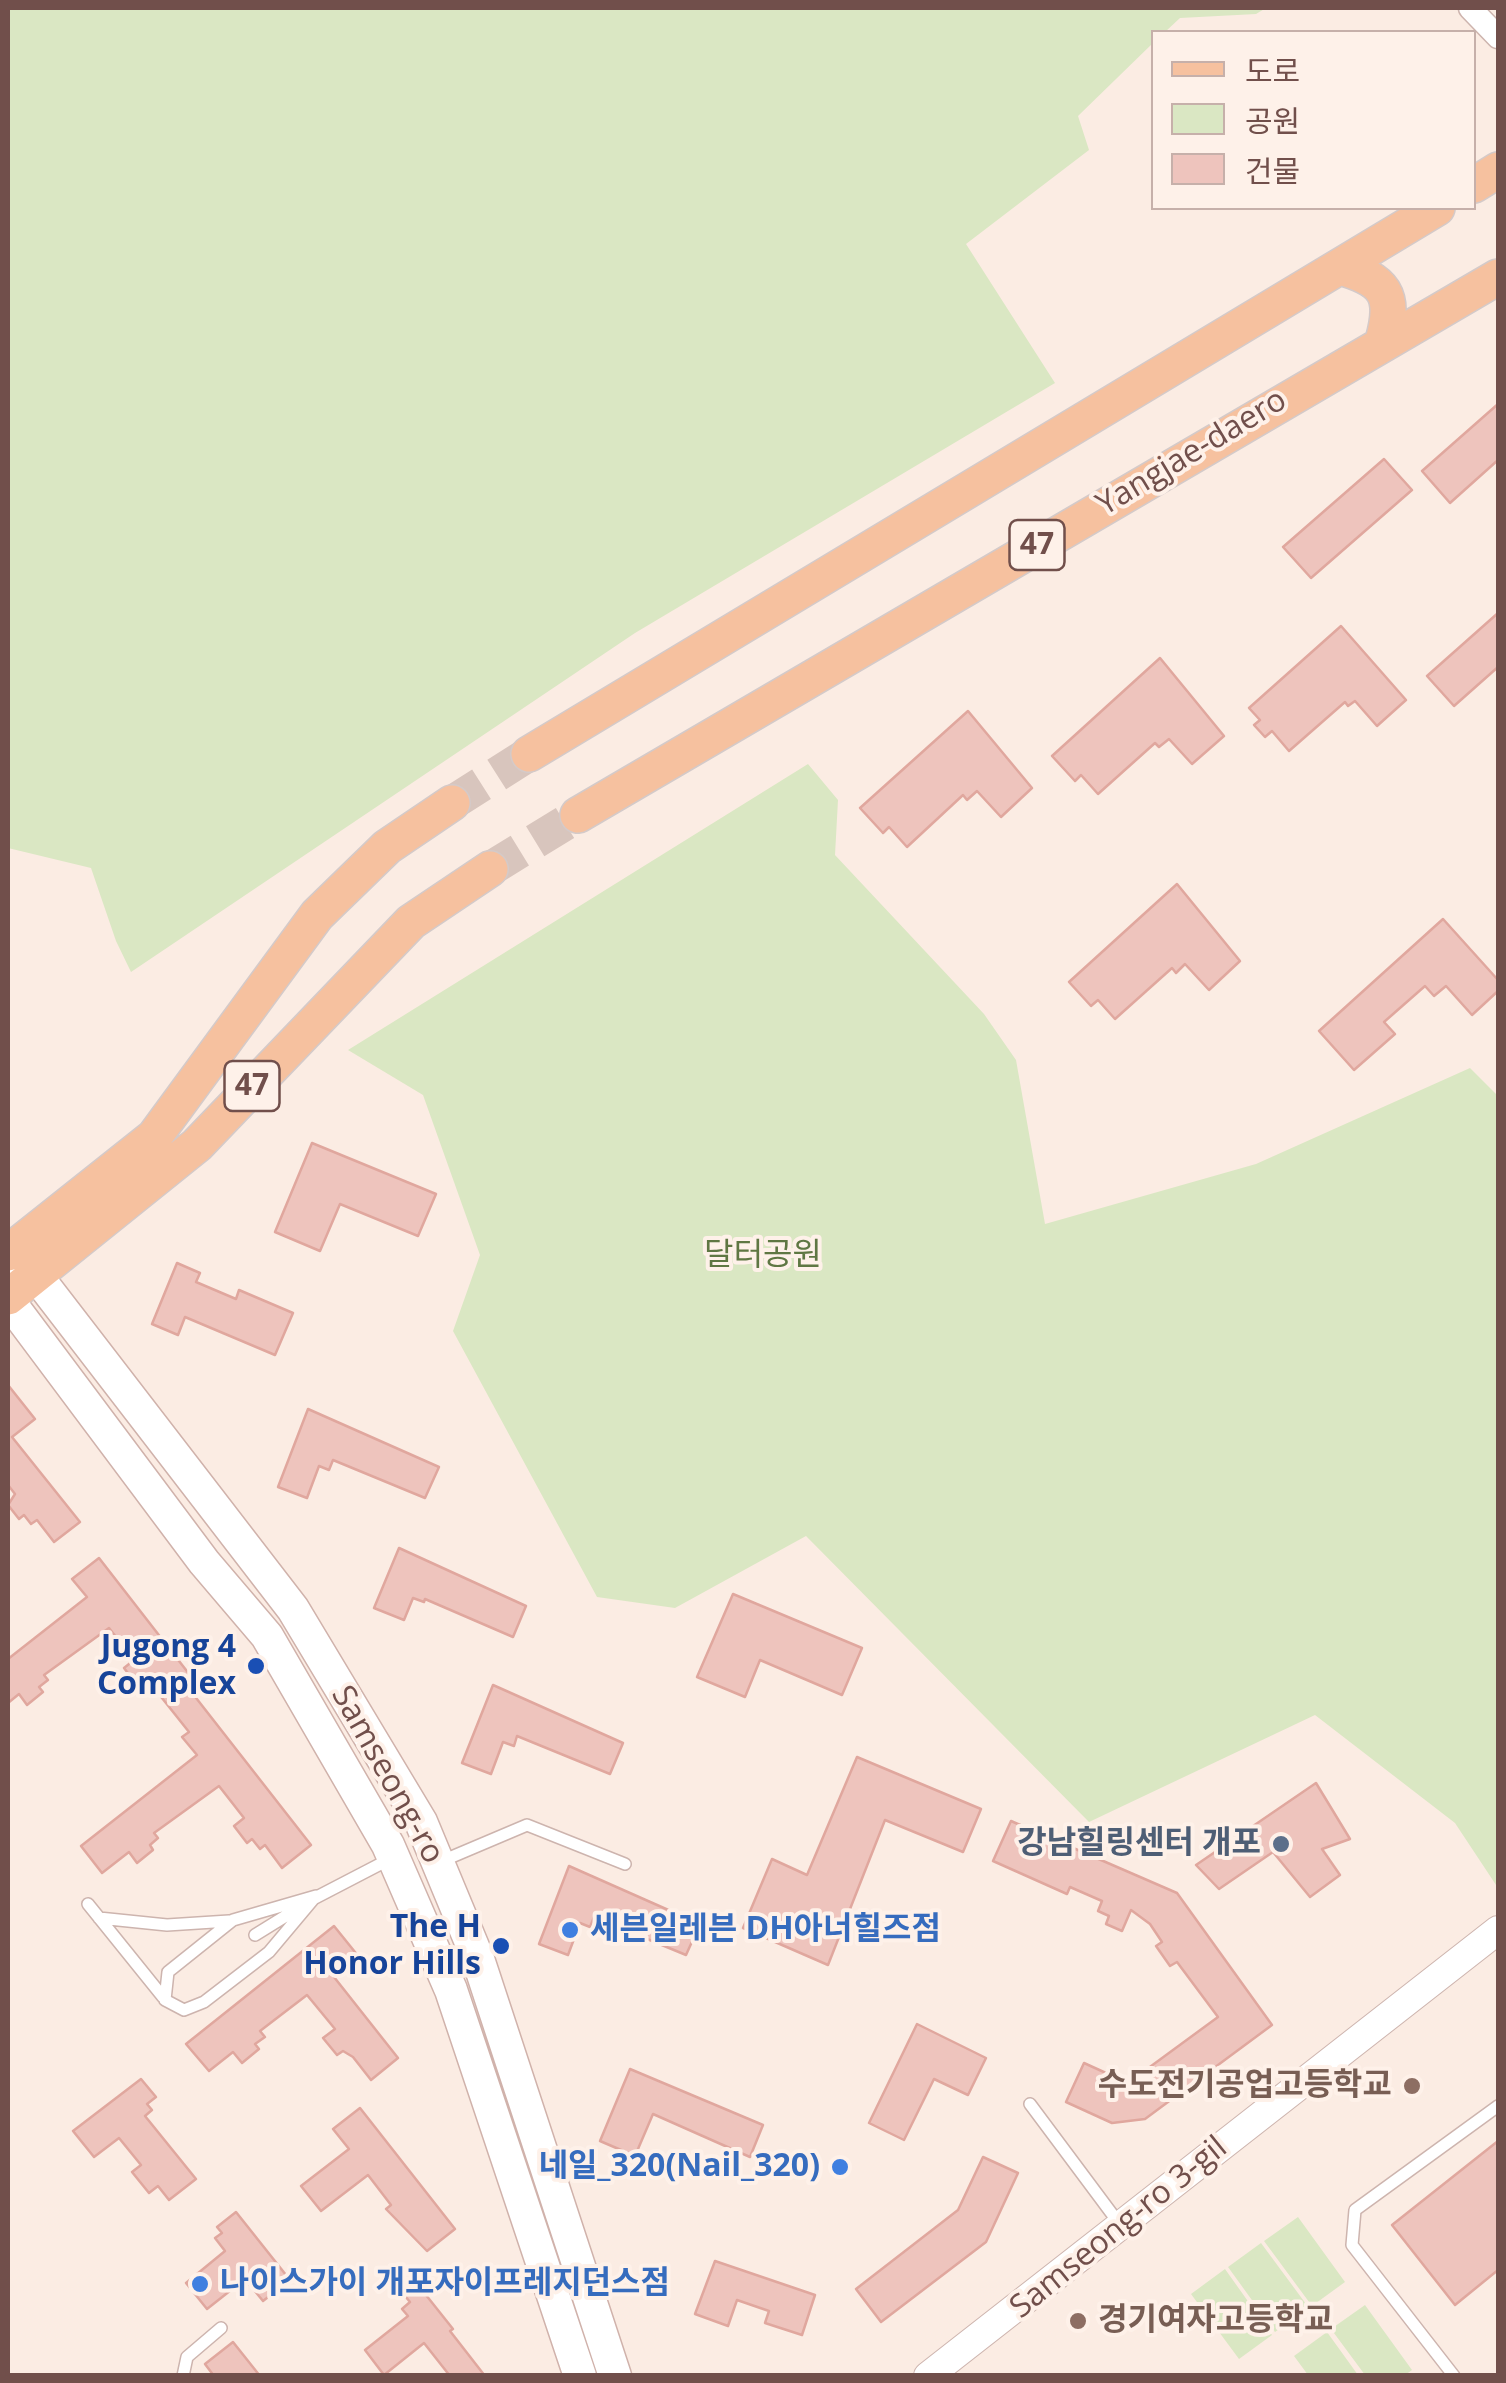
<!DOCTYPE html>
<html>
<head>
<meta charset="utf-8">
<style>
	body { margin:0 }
	#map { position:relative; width:1506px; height:2383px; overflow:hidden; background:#fbece3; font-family:"Open Sans","Noto Sans KR",sans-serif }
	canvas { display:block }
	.frame { position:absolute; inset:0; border:10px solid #714f4b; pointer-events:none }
	.legend { position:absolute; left:1151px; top:30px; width:325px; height:180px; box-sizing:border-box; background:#fef1e9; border:2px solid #c6b0aa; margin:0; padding:12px 18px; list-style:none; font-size:30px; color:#714f4b }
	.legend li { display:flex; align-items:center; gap:20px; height:50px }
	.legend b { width:50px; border:2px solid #c6b0aa }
</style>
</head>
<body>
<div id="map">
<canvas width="1506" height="2383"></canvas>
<div class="frame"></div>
<ul class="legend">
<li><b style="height:12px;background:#f6c19f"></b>도로</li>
<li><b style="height:28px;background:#dae7c3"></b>공원</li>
<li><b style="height:28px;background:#eec4bd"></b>건물</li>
</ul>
</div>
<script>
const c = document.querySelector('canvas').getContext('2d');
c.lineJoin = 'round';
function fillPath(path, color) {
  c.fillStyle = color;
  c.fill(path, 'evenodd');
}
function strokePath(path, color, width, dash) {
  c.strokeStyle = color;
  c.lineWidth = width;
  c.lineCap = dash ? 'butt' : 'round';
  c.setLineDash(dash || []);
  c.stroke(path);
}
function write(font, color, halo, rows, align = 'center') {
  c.font = font + ' "Open Sans","Noto Sans KR",sans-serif';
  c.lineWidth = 8;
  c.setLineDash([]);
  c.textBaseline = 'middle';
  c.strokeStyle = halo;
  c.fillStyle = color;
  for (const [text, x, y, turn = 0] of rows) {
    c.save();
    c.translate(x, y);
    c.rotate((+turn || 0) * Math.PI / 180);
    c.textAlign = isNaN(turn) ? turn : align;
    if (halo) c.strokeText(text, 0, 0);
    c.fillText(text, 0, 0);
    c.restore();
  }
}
fillPath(new Path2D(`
	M8 8H1266L1256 14 1180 18 1165 32H1154L1153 43 1078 116 1089 150 966 244 1055 383 635 633 131 972 116 941 91 868 8 848Z
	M808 764 838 800 835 855 984 1014 1016 1060 1045 1224 1256 1164 1470 1068 1498 1096V1888L1455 1823 1315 1715 1089 1822 806 1536 675 1608 597 1597 453 1331 480 1255 423 1095 348 1050Z
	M1298 2217 1345 2282 1312 2306 1264 2241Z
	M1261 2243 1309 2308 1275 2332 1228 2267Z
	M1225 2269 1272 2335 1239 2359 1191 2294Z
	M1365 2305 1412 2370 1405 2375H1365L1331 2329Z
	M1327 2332 1358 2375H1308L1294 2356Z`), '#dae7c3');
const building = new Path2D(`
	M1498 404V460L1450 503 1422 471Z
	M1384 459 1412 490 1311 578 1283 547Z
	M1498 613V667L1454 706 1427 676Z
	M1341 626 1406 700 1377 726 1355 701 1348 706 1345 702 1289 751 1272 731 1265 737 1254 725 1260 720 1249 708Z
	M1160 658 1224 736 1192 764 1169 739 1159 747 1155 743 1098 794 1081 775 1075 781 1052 756Z
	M968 711 1032 788 1001 817 977 791 967 800 963 795 907 847 889 827 883 833 860 808Z
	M1177 884 1240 961 1209 990 1185 964 1176 973 1172 968 1115 1019 1098 1000 1091 1006 1069 982Z
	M1443 919 1498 980V991L1472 1015 1446 986 1434 996 1425 986 1384 1022 1395 1034 1354 1070 1319 1031Z
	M312 1143 436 1194 418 1236 340 1204 320 1251 275 1232Z
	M177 1263 200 1273 196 1282 236 1299 239 1290 293 1313 275 1355 185 1317 178 1335 152 1324Z
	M8 1385 35 1419 12 1437 80 1522 54 1542 37 1520 31 1524 24 1515 19 1519 8 1505 15 1494 8 1485Z
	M308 1409 439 1467 425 1498 333 1460 329 1470 319 1466 307 1498 278 1487Z
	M399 1548 526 1606 513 1637 425 1599 424 1602 413 1598 404 1620 374 1608Z
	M99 1558 200 1688 193 1694 311 1845 282 1868 265 1845 260 1849 252 1839 247 1843 234 1826 244 1818 219 1786 154 1833 158 1838 150 1845 153 1850 137 1863 129 1852 102 1873 81 1846 197 1755 182 1737 189 1732 154 1688 150 1691 142 1681 137 1685 124 1668 134 1660 109 1628 44 1675 48 1680 39 1687 43 1692 27 1705 19 1694 8 1703V1659L87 1597 72 1579Z
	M733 1594 862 1648 842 1695 760 1660 745 1697 697 1677Z
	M493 1685 623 1743 610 1774 517 1736 514 1746 503 1742 491 1774 462 1763Z
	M857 1757 981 1809 963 1852 885 1820 828 1965 743 1928 772 1859 807 1875Z
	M1316 1783 1350 1839 1322 1849 1340 1875 1310 1897 1273 1852 1219 1889 1196 1865Z
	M1011 1821 1177 1893 1272 2025 1145 2119 1112 2123 1066 2102 1084 2063 1128 2083 1218 2017 1177 1962 1170 1966 1156 1946 1162 1942 1150 1924 1131 1910 1122 1931 1106 1924 1109 1916 1098 1911 1102 1901 1070 1887 1067 1894 993 1861Z
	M569 1866 700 1924 686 1955 594 1917 590 1927 580 1923 568 1955 539 1944Z
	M334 1926 359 1957 334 1977 398 2058 371 2080 353 2057 343 2051 337 2055 323 2038 335 2029 307 1995 260 2031 265 2037 255 2044 259 2049 242 2063 233 2052 209 2071 186 2044Z
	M917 2024 986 2058 968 2095 934 2079 904 2140 869 2123Z
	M630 2069 763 2125 750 2157 653 2114 635 2156 600 2141Z
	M141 2079 156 2097 147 2104 152 2110 145 2116 196 2179 169 2200 158 2186 149 2193 132 2172 141 2165 119 2138 94 2157 73 2131Z
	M360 2108 455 2229 427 2251 386 2209 391 2205 368 2175 321 2211 301 2186 349 2149 333 2129Z
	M1498 2141V2270L1455 2305 1392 2225Z
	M983 2157 1018 2173 986 2242 881 2322 856 2289 958 2210Z
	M236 2212 290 2280 263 2301 245 2279 207 2309 186 2283 225 2251 215 2238 222 2233 217 2227Z
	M715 2261 815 2295 802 2335 765 2323 769 2311 737 2300 728 2326 695 2314Z
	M418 2285 453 2329 450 2331 485 2376H450L424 2343 384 2375 365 2350 408 2316 402 2309 410 2302 405 2296Z
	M233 2342 260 2376H214L205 2364Z`);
fillPath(building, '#eec4bd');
strokePath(building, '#e0a79e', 2.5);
strokePath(new Path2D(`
	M452 803 529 754
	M490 869 578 815`), '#d8c5bd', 35, [35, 18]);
const service = new Path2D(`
	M442 1861 527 1825 625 1864
	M316 1896 269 1952 204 2002 184 2010 165 2000 168 1972 233 1920Z
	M313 1899 390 1859
	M88 1904 163 1997
	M99 1918 167 1925 229 1921
	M255 1935 297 1909
	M1030 2104 1121 2226
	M183 2376 187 2357 221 2328
	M1454 2376 1352 2245 1355 2210 1498 2106`);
const minor = new Path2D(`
	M1470 8 1498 37`);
const tertiary = new Path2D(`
	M928 2376 1498 1930`);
const secondary = new Path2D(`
	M15 1265 35 1274 293 1609 421 1822 478 1959 615 2376
	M8 1300 204 1562 267 1636 388 1845 451 1990 580 2376`);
const primary = new Path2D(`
	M1474 185 1498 170
	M1340 267C1385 280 1396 294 1383 341
	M529 754 1437 208
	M578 815 1498 277
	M8 1253 154 1137 317 915 387 847 452 803
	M8 1297 197 1145 411 922 490 869`);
strokePath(service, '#cdb4ae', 14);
strokePath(minor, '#cdb4ae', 25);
strokePath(tertiary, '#cdb4ae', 30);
strokePath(secondary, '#d0b2ab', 35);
strokePath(primary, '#d4cac9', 38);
strokePath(service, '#fff', 11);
strokePath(minor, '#fff', 22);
strokePath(tertiary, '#fff', 28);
strokePath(secondary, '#fff', 32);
strokePath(primary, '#f6c19f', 35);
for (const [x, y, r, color] of [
	[256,1666,10,"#1a4fb4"],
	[1281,1844,10,"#5c6f8a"],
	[570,1930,10,"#3f7fe0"],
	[501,1946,10,"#1a4fb4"],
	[1412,2086,10,"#8d6e63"],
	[840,2167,10,"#3f7fe0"],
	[200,2284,10,"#3f7fe0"],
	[1078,2321,10,"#8d6e63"]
]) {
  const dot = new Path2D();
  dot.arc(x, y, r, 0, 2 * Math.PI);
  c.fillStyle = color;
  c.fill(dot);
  strokePath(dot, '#fef1e9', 4);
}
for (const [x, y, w] of [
	[1037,545,55],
	[252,1086,55]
]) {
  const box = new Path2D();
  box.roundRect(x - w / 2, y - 25, w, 50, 8);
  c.fillStyle = '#fef1e9';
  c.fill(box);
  strokePath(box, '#714f4b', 2.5);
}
write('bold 30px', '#714f4b', null, [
	["47",1037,545],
	["47",252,1086]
]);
write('32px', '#714f4b', '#fef1e9', [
	["Yangjae-daero",1192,453,-31],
	["Samseong-ro",387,1775,61],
	["Samseong-ro 3-gil",1119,2228,-39]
]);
write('32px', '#5f7743', '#fef1e9', [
	["달터공원",763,1256]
]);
write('bold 32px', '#164399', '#fef1e9', [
	["Jugong 4",236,1648],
	["Complex",236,1685],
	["The H",481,1928],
	["Honor Hills",481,1965]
], 'right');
write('bold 32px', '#4e5e75', '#fef1e9', [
	["강남힐링센터 개포",1261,1844]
], 'right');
write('bold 32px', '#366cbe', '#fef1e9', [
	["세븐일레븐 DH아너힐즈점",590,1930],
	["네일_320(Nail_320)",820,2167,"right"],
	["나이스가이 개포자이프레지던스점",220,2284]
], 'left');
write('bold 32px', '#785e54', '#fef1e9', [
	["수도전기공업고등학교",1392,2086],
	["경기여자고등학교",1098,2321,"left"]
], 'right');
</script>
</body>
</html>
